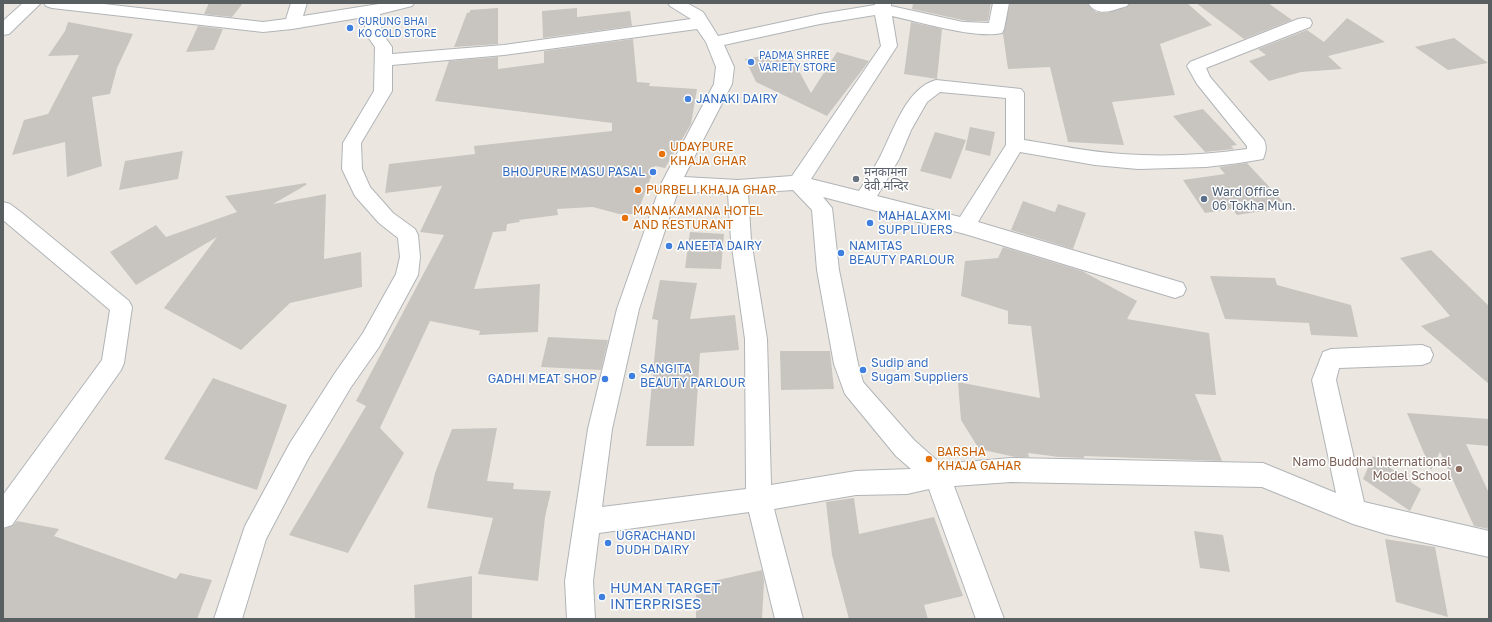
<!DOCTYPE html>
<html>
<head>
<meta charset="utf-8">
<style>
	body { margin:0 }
	#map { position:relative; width:1492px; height:622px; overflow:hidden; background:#ebe7e0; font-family:"Golos Text",sans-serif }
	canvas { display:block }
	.frame { position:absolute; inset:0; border:4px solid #595e60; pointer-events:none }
</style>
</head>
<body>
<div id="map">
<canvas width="1492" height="622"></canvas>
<div class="frame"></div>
</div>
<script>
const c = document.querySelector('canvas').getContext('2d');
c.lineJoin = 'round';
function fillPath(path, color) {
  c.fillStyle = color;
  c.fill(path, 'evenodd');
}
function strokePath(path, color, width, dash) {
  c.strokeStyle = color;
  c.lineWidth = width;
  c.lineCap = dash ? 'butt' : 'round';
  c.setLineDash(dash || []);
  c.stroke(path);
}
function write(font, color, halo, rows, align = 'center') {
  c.font = font + ' "Golos Text","Noto Sans Devanagari",sans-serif';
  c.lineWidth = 3;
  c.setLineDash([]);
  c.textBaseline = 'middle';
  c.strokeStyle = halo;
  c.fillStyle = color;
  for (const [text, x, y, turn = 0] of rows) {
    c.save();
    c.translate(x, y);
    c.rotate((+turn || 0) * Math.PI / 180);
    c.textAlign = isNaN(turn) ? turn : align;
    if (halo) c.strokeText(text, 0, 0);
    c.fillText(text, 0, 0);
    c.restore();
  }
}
fillPath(new Path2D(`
	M209 3H243L232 17 204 14Z
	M913 3H991L988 21H967L912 9Z
	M1010 3H1087L1096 12 1106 13 1127 7 1130 3H1187L1212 25 1160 44 1175 95 1112 102 1124 145 1068 142 1050 67 1008 69 1003 34Z
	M1196 3H1268L1292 20 1244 39Z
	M498 8V44L454 47 467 13 470 12V10Z
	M577 8V17L630 11 632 26 543 38 542 11Z
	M1347 18 1385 42 1328 56 1342 69 1301 72 1269 81 1249 61 1266 55 1258 49 1307 30 1324 42Z
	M68 22 133 34 117 68 110 94 92 97 102 166 67 177 65 142 12 155 24 120 48 114 79 55 48 56 65 31Z
	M911 22 942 29 937 79 904 74Z
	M198 26 223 29 214 50 186 52Z
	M1454 38 1488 63 1448 70 1415 47Z
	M633 39 637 82 650 83 649 86 697 89 691 124 665 168 655 166 637 214H619L593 207 557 209 558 215 519 220 520 222 507 224 506 231 493 232 474 289 540 284 538 332 479 335 480 331 430 321 380 428 404 453 348 553 289 535 366 406 356 401 444 235 420 232 442 186 385 193 389 164 475 154 474 146 612 131V123L435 101 449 61 498 57V69L544 63V51Z
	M788 51 811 93 837 52 869 61 827 116 756 82 745 59Z
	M1203 109 1237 145 1231 146 1234 149 1205 152 1173 116Z
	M970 127 995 132 990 156 965 150Z
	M935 132 966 140 951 179 920 171Z
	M183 151 178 179 119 190 125 161Z
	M1247 163 1290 209 1256 212 1237 215 1232 209 1205 213 1183 180 1225 174 1219 167Z
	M306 183V185L273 204 326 194 324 259 361 252 362 287 290 303 241 350 164 308 217 237 136 285 110 252 156 225 166 237 237 212 225 196Z
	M1023 201 1055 212 1058 204 1086 213 1073 249 1011 230Z
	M690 232 724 234 721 269 685 268Z
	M1003 247 1082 271 1137 301 1127 319 1209 333 1216 395 1195 394 1222 461 1084 456V458L1059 457 1028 453 1029 457H1015L979 449 961 420 958 382 1040 398 1031 326 1008 324V311L961 296 965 261 998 258Z
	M1431 250 1489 306V384L1421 326 1450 316 1400 258Z
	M1210 276 1275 278 1277 285 1351 305 1358 337 1311 335 1309 323 1225 319Z
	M660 280 697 283 690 319 735 315 739 350 700 353 694 446H646L658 320 652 319Z
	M548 337 608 340 601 370 541 367Z
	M780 351H830L834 389 781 390Z
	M213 378 287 405 257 490 164 459Z
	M1407 413 1489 419V446L1466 444 1489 493V529L1474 526 1440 452 1431 470Z
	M497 428 487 481 514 483 513 489 551 491 545 517 538 581 478 574 493 518 427 508 435 473 452 429Z
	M1373 456 1421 489 1410 511 1363 479Z
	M854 498 859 534 934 517 963 596 924 605 928 619H849L832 555 826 502Z
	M17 521 59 529 54 536 176 579 180 573 212 580 197 619H3V529L12 526Z
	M1194 531 1223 535 1230 572 1200 568Z
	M1385 539 1435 547 1448 617 1396 602Z
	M762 570 764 581 762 619H696V585Z
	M472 576V619H415L414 585Z`), '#c8c4c0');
const street = new Path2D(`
	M23 3H41L9 34 3 35V21Z
	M44 3H95L263 22 286 19 291 3H307L303 16 385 3H414L412 6 380 14 382 33 392 47V54L504 45 691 19 670 6 668 3H687L703 12 718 36 820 14 875 5V3H891V6L963 22 989 23 993 3H1009L1004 29 1002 33C975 39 920 22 892 16L897 46 811 179 859 191C866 180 874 169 880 157 893 132 906 88 936 80L1021 89 1024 93V140C1057 145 1089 152 1122 154 1163 157 1206 155 1247 149V146L1197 84 1187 66 1190 62 1298 19 1304 18 1310 19 1312 23 1310 27 1206 68 1210 77 1264 140C1267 147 1266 152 1263 159L1239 163 1206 167 1138 169 1095 165 1020 152 978 222 1183 283 1186 289 1183 295 1175 298 965 234 823 197 832 208 839 270 858 364 863 382 914 440 941 464 1011 458 1263 463 1336 493 1312 380 1323 352 1331 349 1422 345 1430 348 1433 355 1430 362 1422 365 1339 368 1336 380 1364 502 1489 531V557L1386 534 1353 524 1262 487 1011 482 954 486 1004 619H976L929 489 907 494 856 495 774 509 803 619H775L749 512 599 533 593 581 595 619H567L565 581 588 429 617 309 661 184 714 84 716 67 706 42 697 29 504 55 392 65V91L361 143 362 169 370 187 393 213 415 229 418 235 420 257 418 275 379 347 351 387 308 459 266 539 242 619H214L245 526 290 443 335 373 363 333 396 274 400 257 398 238 379 223 355 196 342 169 343 143 374 91 375 47 366 34 364 17 292 29 263 32 52 8 46 6ZM875 15 881 46 792 176 738 180 684 177 732 84 734 67 724 45 820 24ZM940 92 1006 98V145L960 217 877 196 899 159 911 130 927 102ZM793 190 812 210 817 270 834 364 845 394 896 456 911 469 856 471 771 485 767 339 751 240 748 193ZM678 191 728 194 731 240 745 339 746 489 602 507 612 429 639 309Z
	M1088 3H1129L1127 6C1113 10 1098 18 1088 3Z
	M3 202 10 204 22 213 129 301 132 307 124 363 121 370 12 525 3 528V495L102 360 110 310 3 220Z`);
strokePath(street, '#b1b4b7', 2);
fillPath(street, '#fff');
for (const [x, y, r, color] of [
	[350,28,4,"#3f7fe0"],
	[751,62,4,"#3f7fe0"],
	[688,99,4,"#3f7fe0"],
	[662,154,4,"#e8710a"],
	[653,172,4,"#3f7fe0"],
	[856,179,4,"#6b7280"],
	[638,190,4,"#e8710a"],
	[1204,199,4,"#5c6f8a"],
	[625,218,4,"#e8710a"],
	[870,223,4,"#3f7fe0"],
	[669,246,4,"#3f7fe0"],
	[841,253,4,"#3f7fe0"],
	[863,370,4,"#3f7fe0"],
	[632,376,4,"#3f7fe0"],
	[605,379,4,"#3f7fe0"],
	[929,459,4,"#e8710a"],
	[1459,469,4,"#8d6e63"],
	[608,543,4,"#3f7fe0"],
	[602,597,4,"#3f7fe0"]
]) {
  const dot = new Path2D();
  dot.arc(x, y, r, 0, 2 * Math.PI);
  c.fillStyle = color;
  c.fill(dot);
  strokePath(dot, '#fff', 1.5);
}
write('10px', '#366cbe', '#fff', [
	["GURUNG BHAI",358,22],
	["KO COLD STORE",358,34],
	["PADMA SHREE",759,56],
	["VARIETY STORE",759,68]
], 'left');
write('12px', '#366cbe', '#fff', [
	["JANAKI DAIRY",696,99],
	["BHOJPURE MASU PASAL",645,172,"right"],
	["MAHALAXMI",878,216],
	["SUPPLIUERS",878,230],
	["ANEETA DAIRY",677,246],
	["NAMITAS",849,246],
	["BEAUTY PARLOUR",849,260],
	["Sudip and",871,363],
	["Sugam Suppliers",871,377],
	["SANGITA",640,369],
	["BEAUTY PARLOUR",640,383],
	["GADHI MEAT SHOP",597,379,"right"],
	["UGRACHANDI",616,536],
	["DUDH DAIRY",616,550]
], 'left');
write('12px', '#c56008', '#fff', [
	["UDAYPURE",670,147],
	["KHAJA GHAR",670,161],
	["PURBELI KHAJA GHAR",646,190],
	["MANAKAMANA HOTEL",633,211],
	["AND RESTURANT",633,225],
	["BARSHA",937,452],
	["KHAJA GAHAR",937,466]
], 'left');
write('12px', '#5b616d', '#fff', [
	["मनकामना",864,172],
	["देवी मन्दिर",864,186]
], 'left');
write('12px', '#4e5e75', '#fff', [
	["Ward Office",1212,192],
	["06 Tokha Mun.",1212,206]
], 'left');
write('12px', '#785e54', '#fff', [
	["Namo Buddha International",1451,462],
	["Model School",1451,476]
], 'right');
write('14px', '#366cbe', '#fff', [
	["HUMAN TARGET",610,589],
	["INTERPRISES",610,605]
], 'left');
</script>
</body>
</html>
